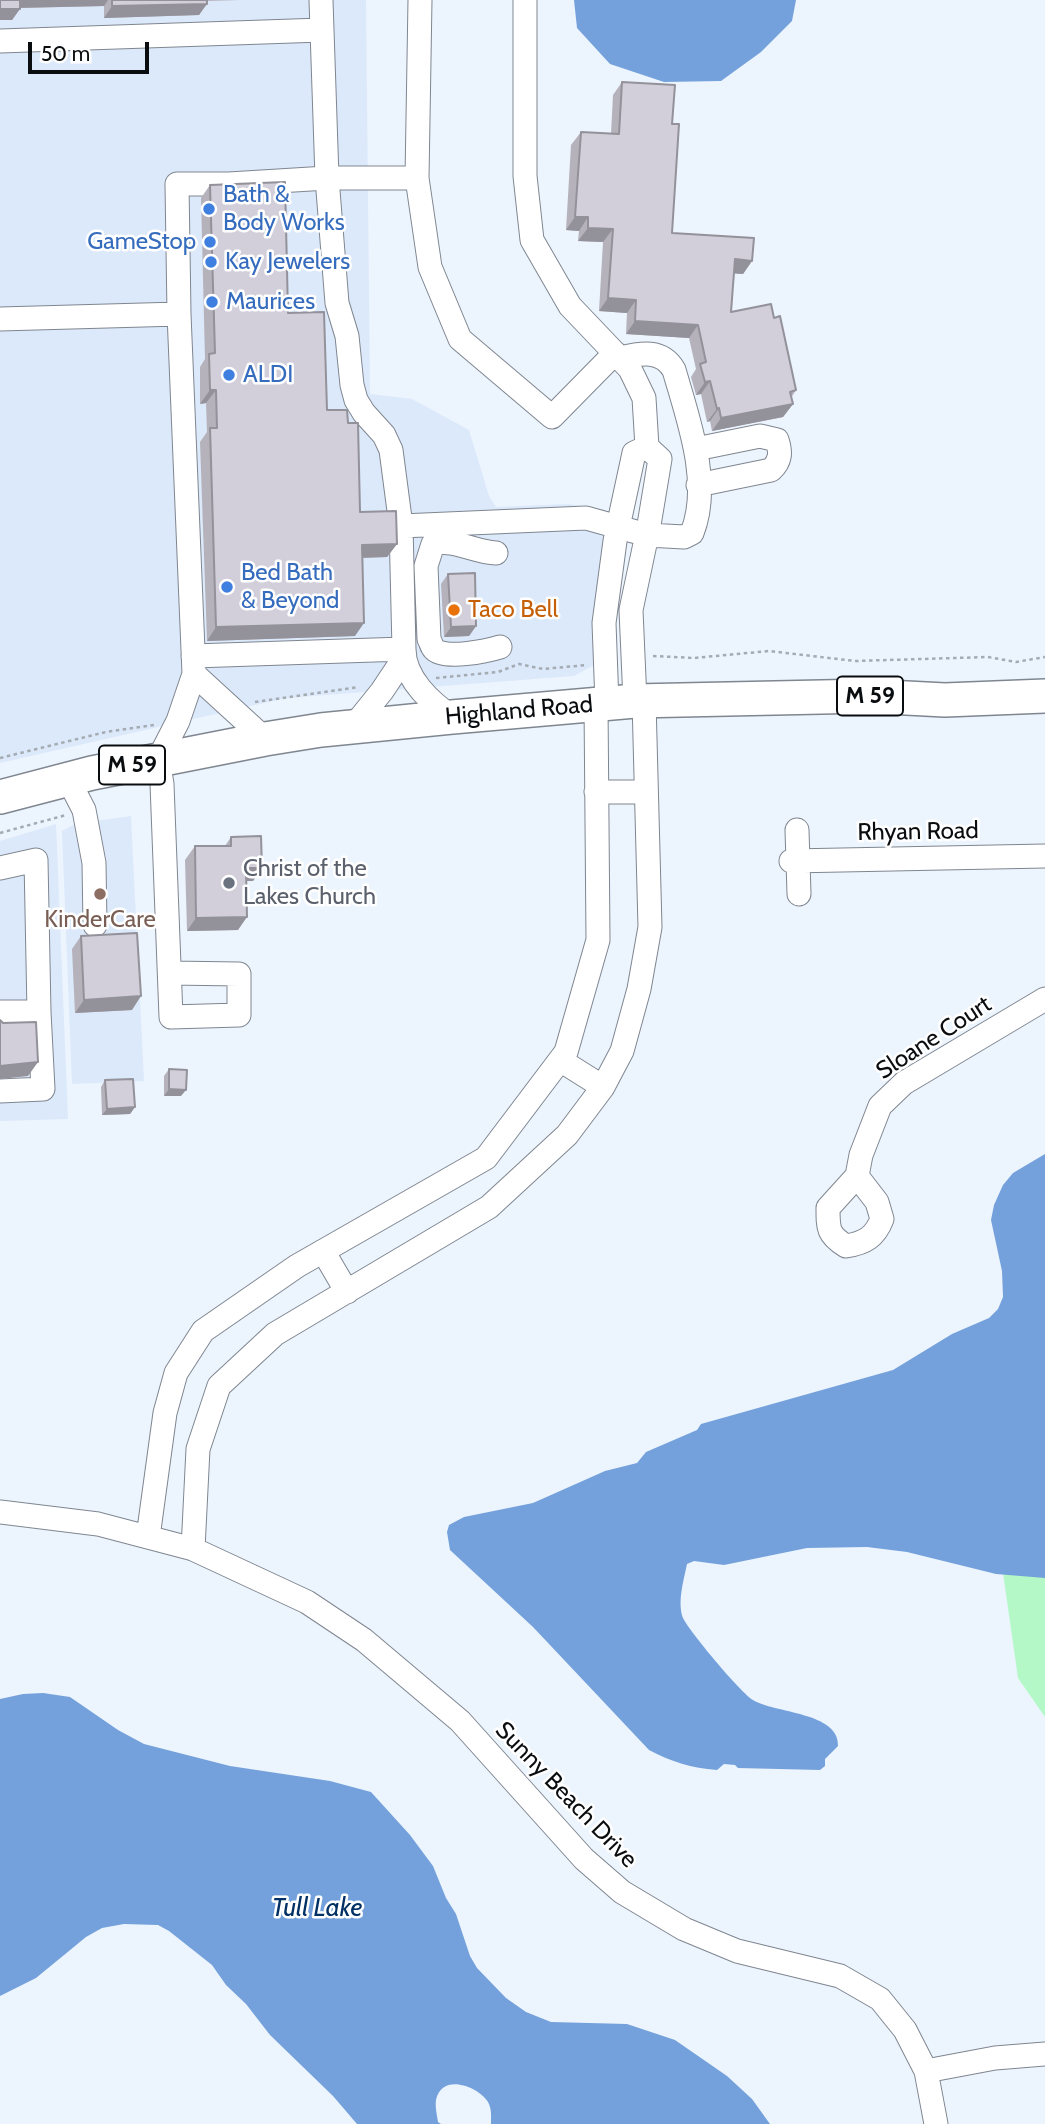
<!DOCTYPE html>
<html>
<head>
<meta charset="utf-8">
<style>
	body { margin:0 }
	#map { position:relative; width:1045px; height:2124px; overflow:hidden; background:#ecf4fe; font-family:Cabin,sans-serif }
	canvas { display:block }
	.scale { position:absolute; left:28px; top:42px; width:121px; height:32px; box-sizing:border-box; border:4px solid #0a0d10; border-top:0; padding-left:9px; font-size:21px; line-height:24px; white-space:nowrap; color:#0a0d10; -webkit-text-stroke:5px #fff; paint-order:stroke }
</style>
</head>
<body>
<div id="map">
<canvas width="1045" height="2124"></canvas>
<div class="scale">50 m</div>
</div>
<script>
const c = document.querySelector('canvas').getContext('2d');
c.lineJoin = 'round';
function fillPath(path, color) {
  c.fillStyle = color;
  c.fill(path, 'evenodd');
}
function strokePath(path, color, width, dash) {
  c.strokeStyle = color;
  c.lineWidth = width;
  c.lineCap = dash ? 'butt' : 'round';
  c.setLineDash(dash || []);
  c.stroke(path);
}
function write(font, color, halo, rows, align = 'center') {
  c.font = font + ' Cabin,sans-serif';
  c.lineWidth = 5;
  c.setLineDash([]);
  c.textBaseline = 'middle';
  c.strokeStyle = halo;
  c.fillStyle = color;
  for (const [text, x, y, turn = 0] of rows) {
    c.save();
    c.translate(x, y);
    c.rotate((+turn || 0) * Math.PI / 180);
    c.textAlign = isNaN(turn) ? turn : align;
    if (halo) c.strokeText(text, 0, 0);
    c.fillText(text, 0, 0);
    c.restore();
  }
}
fillPath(new Path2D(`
	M0 0H366L370 394 412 399 469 430 489 496 496 507 569 504 606 510 594 665 574 676 286 698 0 763Z
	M131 816 144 1081 72 1084 62 831 75 824Z
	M56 824 68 1119 0 1121V841Z`), '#dce9fa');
fillPath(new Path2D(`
	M1045 1421V1717L1018 1678 1000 1552Z`), '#b4f8c8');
fillPath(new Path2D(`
	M574 0H796L792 21 761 52 721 81 664 82 610 64 577 28Z
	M1045 1154V1578L996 1574 907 1552 867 1547 807 1548 724 1565 694 1561 687 1564C684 1579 677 1602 683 1618 689 1631 741 1693 753 1700 773 1713 840 1712 838 1746L825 1759V1766L820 1770 738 1768 735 1765 724 1764 717 1770C691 1768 672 1762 649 1750L533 1627 450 1550 447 1532 449 1525 464 1517 533 1503 605 1471 637 1463 646 1452 697 1430 701 1424 893 1370 952 1334 989 1318 998 1309 1003 1297 1002 1271 991 1220 994 1205 1003 1185 1013 1173Z
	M43 1693 70 1697 118 1730 144 1744 230 1766 330 1781 371 1792 410 1835 433 1866 446 1898 456 1914 470 1956 477 1968 506 1998 526 2012 551 2022 627 2024 675 2040 727 2076 752 2099 770 2124H491C491 2117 492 2109 488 2102 479 2087 442 2072 436 2100 435 2107 437 2115 438 2122L441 2124H357L333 2096 270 2035 246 2004 226 1985 212 1965 169 1931 158 1925 124 1924 102 1928 86 1937 36 1978 0 1996V1699L23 1694Z`), '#74a1db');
const minor = new Path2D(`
	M321 0 322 30
	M420 0 417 178 430 267 460 339 552 417 615 353
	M525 0V176L532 240 570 306 630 369 644 398 647 447
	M0 41 322 30 327 178 337 303 347 336 352 385 356 400 364 413 384 435 391 450 401 526
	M179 314 177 184H229L327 178H417
	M0 319 179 314 194 674 178 721 158 760 162 784 171 1017 239 1015V974L170 973
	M696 449 760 436 777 440C781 452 781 461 771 470L698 485
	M496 553C474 552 453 538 433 544L426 566 429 639C431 642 431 646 434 649 444 660 487 651 500 647
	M404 649C404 678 430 702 452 717
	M193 656 404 649 401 526 586 518 647 535 684 537 692 533C712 483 688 419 674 370 662 349 641 353 620 358
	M194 674 265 739
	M607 703 604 623 615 541 634 453 647 447 660 459 649 525 631 610 635 701
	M353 727 382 691 404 658
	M68 779 84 810 94 863 95 925
	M596 792H646
	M797 830 799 894
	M791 861 1045 856
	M0 868 36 860 39 1012H0
	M560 1060 603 1087
	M0 1091 43 1089 39 1012
	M857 1176 877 1202 882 1219C875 1237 865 1243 846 1246 828 1235 828 1229 828 1208L857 1176 861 1155 880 1106 904 1083 1045 999
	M323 1251 347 1292
	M0 1512 98 1524 193 1549 307 1602 364 1640 460 1721 584 1859 622 1892 684 1929 737 1951 840 1976 880 1999 905 2030 926 2071 936 2124
	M148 1537 165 1413 176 1373 203 1331 297 1266 486 1158 566 1052 598 940 596 704
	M193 1549 198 1449 219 1386 275 1334 489 1207 567 1135 603 1087 622 1051 639 989 650 927 644 701
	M926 2071 995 2058 1045 2054`);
const highway = new Path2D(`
	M0 797 92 773 265 739 321 730 452 717 635 701 868 696 945 700 1045 696`);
strokePath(minor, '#7f8690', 25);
strokePath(highway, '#7f8690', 36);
strokePath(new Path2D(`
	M653 656 694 658 769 651 855 661 988 657 1016 662 1045 657
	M436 678 498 672 519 664 543 669 587 665
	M255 702 359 687
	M0 758 106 732 154 725
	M0 833 66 815`), '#a5abb3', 2.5, [3.5, 3.5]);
strokePath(minor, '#fff', 23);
strokePath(highway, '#fff', 33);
fillPath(new Path2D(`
	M0 0H240L207 1 199 15 104 18V6L20 8 12 20H0Z
	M622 82 672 124V233L752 261 743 274 734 273 731 312 774 318 796 390 791 398 793 404 783 417 712 431 710 421 707 422 701 394 696 395 691 377 696 369 689 338 626 334 627 313 599 311 603 242 578 241 579 231 566 230 571 145 581 132 611 134 613 95Z
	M210 185 288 313 327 410 348 423 360 512 397 544 387 557 362 558 355 636 207 641 200 442 207 432 206 403 200 404V367L205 359 201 198Z
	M448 574 476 626 469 636 444 637 441 584Z
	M231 837 262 868 253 881H246L238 930 187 931 185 860 195 846H225Z
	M81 936 132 1010 75 1013 72 949Z
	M169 1069 181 1096H164V1076Z
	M105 1080 135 1107 130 1114 102 1115 101 1087Z`), '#b5b2bb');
fillPath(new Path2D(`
	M17 0H108L104 6 12 8Z
	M207 4 199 15 104 18 112 6Z
	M0 9H20L12 20H0Z
	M575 217H588L579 231 566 230Z
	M588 228 613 229 603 242 578 241Z
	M735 259 752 261 743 274 725 273Z
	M608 298 636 300 627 313 599 311Z
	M635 321 698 325 689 338 626 334Z
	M710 381 701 394 696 395 705 382Z
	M210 390H216L206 403 200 404Z
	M793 404 783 417 712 431 721 418Z
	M719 408 710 421 707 422 717 409Z
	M397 544 387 557 353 558 362 545Z
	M364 623 355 636 207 641 216 627Z
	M476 626 469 636 444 637 451 627Z
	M246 868H262L253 881H237Z
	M247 917 238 930 187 931 196 918Z
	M141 996 132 1010 75 1013 84 1000Z
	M38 1062 28 1076 0 1079V1066Z
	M169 1089 186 1090 181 1096H164Z
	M135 1107 130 1114 102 1115 107 1109Z`), '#939199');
const building = new Path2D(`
	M0 0H20V9H0Z
	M112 0H207V4L112 6Z
	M622 82 675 85 672 124H679L672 233 754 238 752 261 735 259 731 312 771 304 774 318 780 316 796 390 790 392 793 404 721 418 719 408 717 409 710 381 705 382 700 364 706 362 698 325 635 321 636 300 608 298 613 229 588 228V217H575L581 132 619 134Z
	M285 182 288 313 324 312 327 410H347L348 423H358L360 512 396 511 397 544 362 545 364 623 216 627 210 428H217L216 390H210L209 354 215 353 210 185Z
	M475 573 476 626 451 627 448 574Z
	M261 836 262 868H246L247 917 196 918 195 846H231V837Z
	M137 933 141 996 84 1000 81 936Z
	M0 1020 3 1023 36 1022 38 1062 0 1066Z
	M169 1069 187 1070 186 1090 169 1089Z
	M133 1079 135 1107 107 1109 105 1080Z`);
fillPath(building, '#d2cfda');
strokePath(building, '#939199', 2);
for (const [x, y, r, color] of [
	[209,209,7,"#3f7fe0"],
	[210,242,7,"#3f7fe0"],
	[211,262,7,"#3f7fe0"],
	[212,302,7,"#3f7fe0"],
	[229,375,7,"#3f7fe0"],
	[227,587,7,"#3f7fe0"],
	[454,610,7,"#e8710a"],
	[229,883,7,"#6b7280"],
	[100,894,7,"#8d6e63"]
]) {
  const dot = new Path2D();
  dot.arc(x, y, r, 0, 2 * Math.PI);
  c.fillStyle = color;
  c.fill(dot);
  strokePath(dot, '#fff', 2.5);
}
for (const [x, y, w] of [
	[870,696,66],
	[132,765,66]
]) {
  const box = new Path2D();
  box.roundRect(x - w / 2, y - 19.5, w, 39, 5);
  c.fillStyle = '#fff';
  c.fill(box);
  strokePath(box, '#0a0d10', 2);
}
write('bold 23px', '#0a0d10', null, [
	["M 59",870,696],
	["M 59",132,765]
]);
write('24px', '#366cbe', '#fff', [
	["Bath &",223,195],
	["Body Works",223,223],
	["GameStop",196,242,"right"],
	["Kay Jewelers",225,262],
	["Maurices",226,302],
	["ALDI",243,375],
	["Bed Bath",241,573],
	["& Beyond",241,601]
], 'left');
write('24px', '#c56008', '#fff', [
	["Taco Bell",468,610]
], 'left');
write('24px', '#0a0d10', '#fff', [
	["Highland Road",519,711,-5],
	["Rhyan Road",918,832,-1],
	["Sloane Court",934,1038,-33],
	["Sunny Beach Drive",566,1795,46]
]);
write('24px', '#5b616d', '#fff', [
	["Christ of the",243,869],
	["Lakes Church",243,897]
], 'left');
write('24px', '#785e54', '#fff', [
	["KinderCare",100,920]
]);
write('italic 26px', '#013064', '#fff', [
	["Tull Lake",317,1908]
]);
</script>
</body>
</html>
